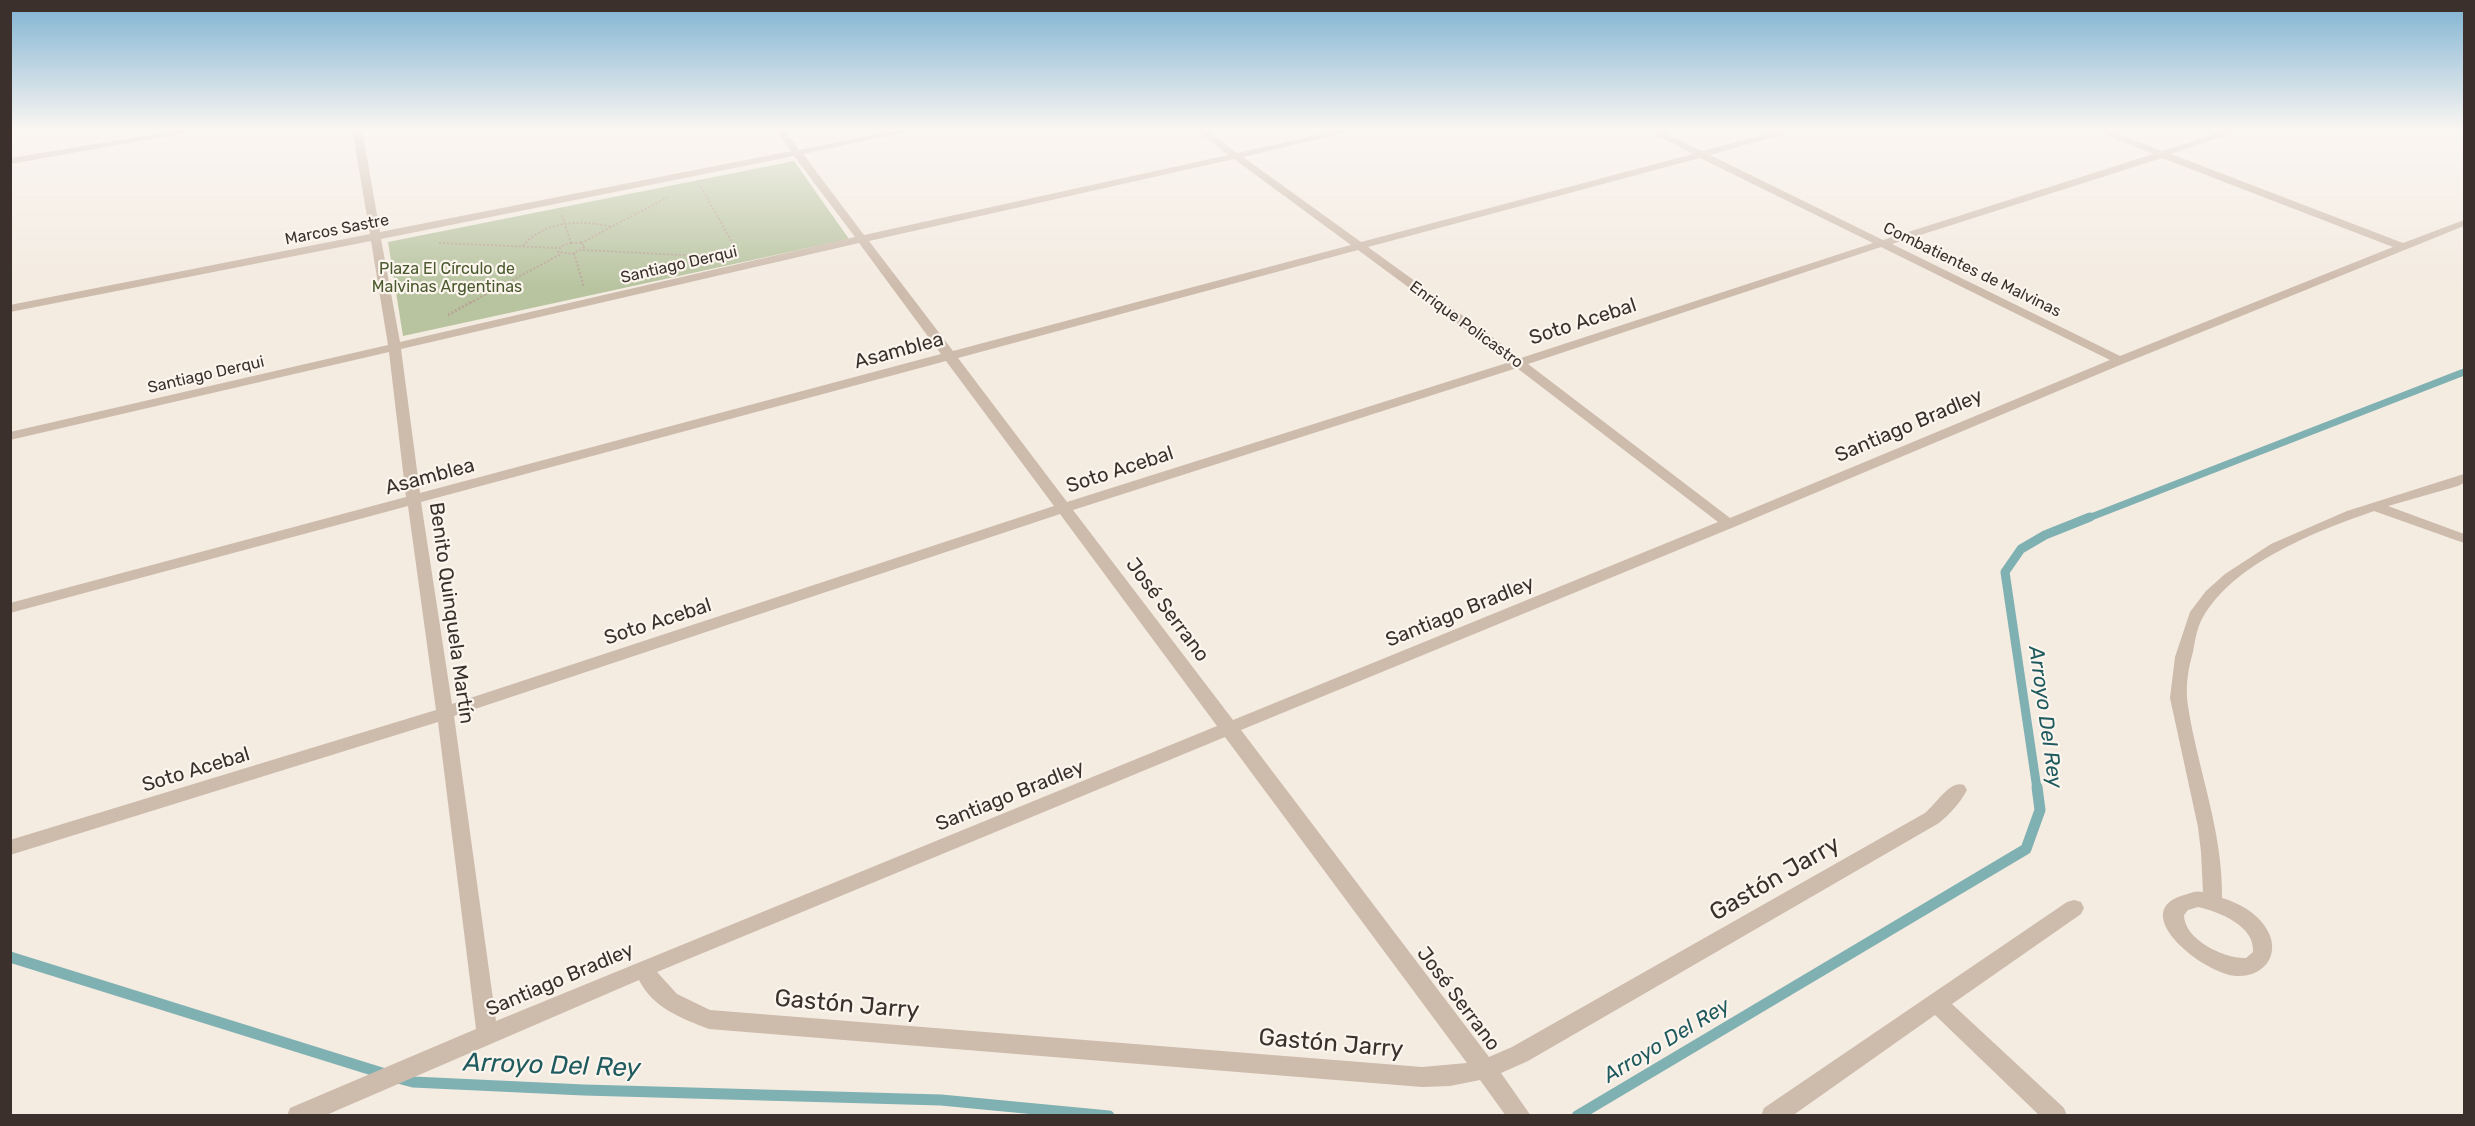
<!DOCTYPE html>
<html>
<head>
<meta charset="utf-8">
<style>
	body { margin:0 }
	#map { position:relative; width:2475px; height:1126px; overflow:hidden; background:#f4ebe1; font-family:Rubik,sans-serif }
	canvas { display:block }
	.frame { position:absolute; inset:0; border:12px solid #3b302b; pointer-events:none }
</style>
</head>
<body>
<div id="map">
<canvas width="2475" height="1126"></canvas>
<div class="frame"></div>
</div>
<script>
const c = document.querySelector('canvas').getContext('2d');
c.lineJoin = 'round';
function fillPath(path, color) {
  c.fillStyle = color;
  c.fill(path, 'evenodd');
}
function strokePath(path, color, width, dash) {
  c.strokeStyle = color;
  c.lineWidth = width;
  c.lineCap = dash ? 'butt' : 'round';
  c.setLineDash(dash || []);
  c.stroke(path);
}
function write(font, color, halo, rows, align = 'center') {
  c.font = font + ' Rubik,sans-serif';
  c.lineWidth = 4.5;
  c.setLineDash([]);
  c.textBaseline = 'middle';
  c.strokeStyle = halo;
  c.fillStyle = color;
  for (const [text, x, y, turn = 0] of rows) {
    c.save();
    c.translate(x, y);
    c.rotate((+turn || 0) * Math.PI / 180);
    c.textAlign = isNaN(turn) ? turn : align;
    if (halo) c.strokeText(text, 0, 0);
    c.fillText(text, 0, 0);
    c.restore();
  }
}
fillPath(new Path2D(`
	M794 161 849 239 403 336 388 242Z`), '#b8c4a0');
strokePath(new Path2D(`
	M2086 519 2464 372`), '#7fb0b2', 7);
strokePath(new Path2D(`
	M2037 789 2005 572 2021 549 2045 535 2090 517`), '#7fb0b2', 9);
strokePath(new Path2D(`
	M10 957 385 1074
	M398 1078 413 1082 584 1090 941 1100 1109 1116
	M1577 1116 2026 849 2040 810 2037 787`), '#7fb0b2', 11);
strokePath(new Path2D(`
	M701 187 737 251
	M562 215 571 243
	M439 243 558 248
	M571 243H581L585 247 572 254 558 252 561 246Z
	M581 243 668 197
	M523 246C543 221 582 219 611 227
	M583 250 702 256
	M574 253 584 287
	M470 303 561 254`), '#b9a596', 2, [2, 2]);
strokePath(new Path2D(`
	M448 315 473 301`), '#b9a596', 3, [2, 2]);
fillPath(new Path2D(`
	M186 129H210L10 164V158Z
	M352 129H362L380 232 791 151 775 129H784L799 150 901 129H921L803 154 864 235 1228 155 1195 129H1206L1237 153 1341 129H1360L1243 157 1361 242 1693 154 1645 129H1657L1702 151 1785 129H1801L1710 155 1883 240 2153 154 2092 129H2106L2162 151 2230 129H2245L2171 154 2403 243 2464 220V226L2120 365 1734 527 1241 730 1489 1057 1512 1047 1925 813C1937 803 1950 780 1964 785L1967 790C1960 803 1950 814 1939 823L1528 1061 1501 1073 1531 1116H1506L1480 1080 1450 1086 1422 1087 709 1029C681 1018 653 1008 639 980L324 1116H287L290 1108 476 1029 438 722 10 855V840L436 710 408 506 10 613V603L406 497 389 352 10 440V432L388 345 371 241 10 312V305L370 234ZM794 156 855 237 400 342 381 239ZM1700 158 1873 243 1521 358 1368 247ZM2162 158 2393 247 2120 356 1892 244ZM1234 159 1351 245 953 351 869 241ZM859 243 941 354 420 493 401 349ZM1881 247 2110 360 1730 518 1528 364ZM1358 250 1510 362 1067 502 958 358ZM946 361 1054 506 452 704 421 502ZM1517 368 1718 522 1233 720 1073 510ZM1060 514 1217 726 496 1021 454 716ZM1225 737 1467 1063 1422 1067 710 1010 677 994 657 972Z
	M2464 474V483L2458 486 2388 506 2464 534V543L2374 511C2317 531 2235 562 2203 617 2197 627 2195 641 2193 652 2188 669 2185 688 2188 706 2198 771 2223 831 2222 898 2239 903 2257 913 2266 928 2282 953 2265 977 2237 976 2205 975 2128 914 2181 896 2188 894 2195 890 2203 892L2201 852 2198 827 2170 698 2175 657 2190 612 2206 591 2225 574 2271 544 2347 511ZM2198 907C2220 912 2255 926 2253 952L2246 958C2225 959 2184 940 2184 915L2188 910Z
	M2074 900 2081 902 2084 908 2081 914 1952 1004 2064 1108 2067 1116H2040L1935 1015 1792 1116H1761L1764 1108 2067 902Z`), '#cdbbac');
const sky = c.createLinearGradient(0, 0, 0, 287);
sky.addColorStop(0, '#7eb2d2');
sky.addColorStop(0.45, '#faf6f2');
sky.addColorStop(1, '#faf6f200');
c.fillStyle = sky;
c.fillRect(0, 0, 2475, 287);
write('16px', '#3b302b', '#fbf5ee', [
	["Marcos Sastre",337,230,-11],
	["Santiago Derqui",679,265,-13],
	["Combatientes de Malvinas",1972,270,26],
	["Enrique Policastro",1466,325,36],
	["Santiago Derqui",206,375,-13]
]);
write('16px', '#4a5a2e', '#fbf5ee', [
	["Plaza El Círculo de",447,269],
	["Malvinas Argentinas",447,287]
]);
write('20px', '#3b302b', '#fbf5ee', [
	["Soto Acebal",1583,322,-18],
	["Asamblea",899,351,-15],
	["Santiago Bradley",1909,426,-23],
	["Soto Acebal",1120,470,-18],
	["Asamblea",430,477,-15],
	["José Serrano",1167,610,53],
	["Santiago Bradley",1460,612,-22],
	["Benito Quinquela Martín",451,613,82],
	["Soto Acebal",658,622,-18],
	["Soto Acebal",196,770,-17],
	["Santiago Bradley",1010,796,-22],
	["Santiago Bradley",560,980,-23],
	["José Serrano",1458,999,53]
]);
write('italic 21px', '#1f5a5e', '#fbf5ee', [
	["Arroyo Del Rey",2045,717,82],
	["Arroyo Del Rey",1667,1041,-31]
]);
write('24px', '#3b302b', '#fbf5ee', [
	["Gastón Jarry",1775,879,-30],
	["Gastón Jarry",847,1005,5],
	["Gastón Jarry",1331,1044,5]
]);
write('italic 26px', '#1f5a5e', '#fbf5ee', [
	["Arroyo Del Rey",552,1066,2]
]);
</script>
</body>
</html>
